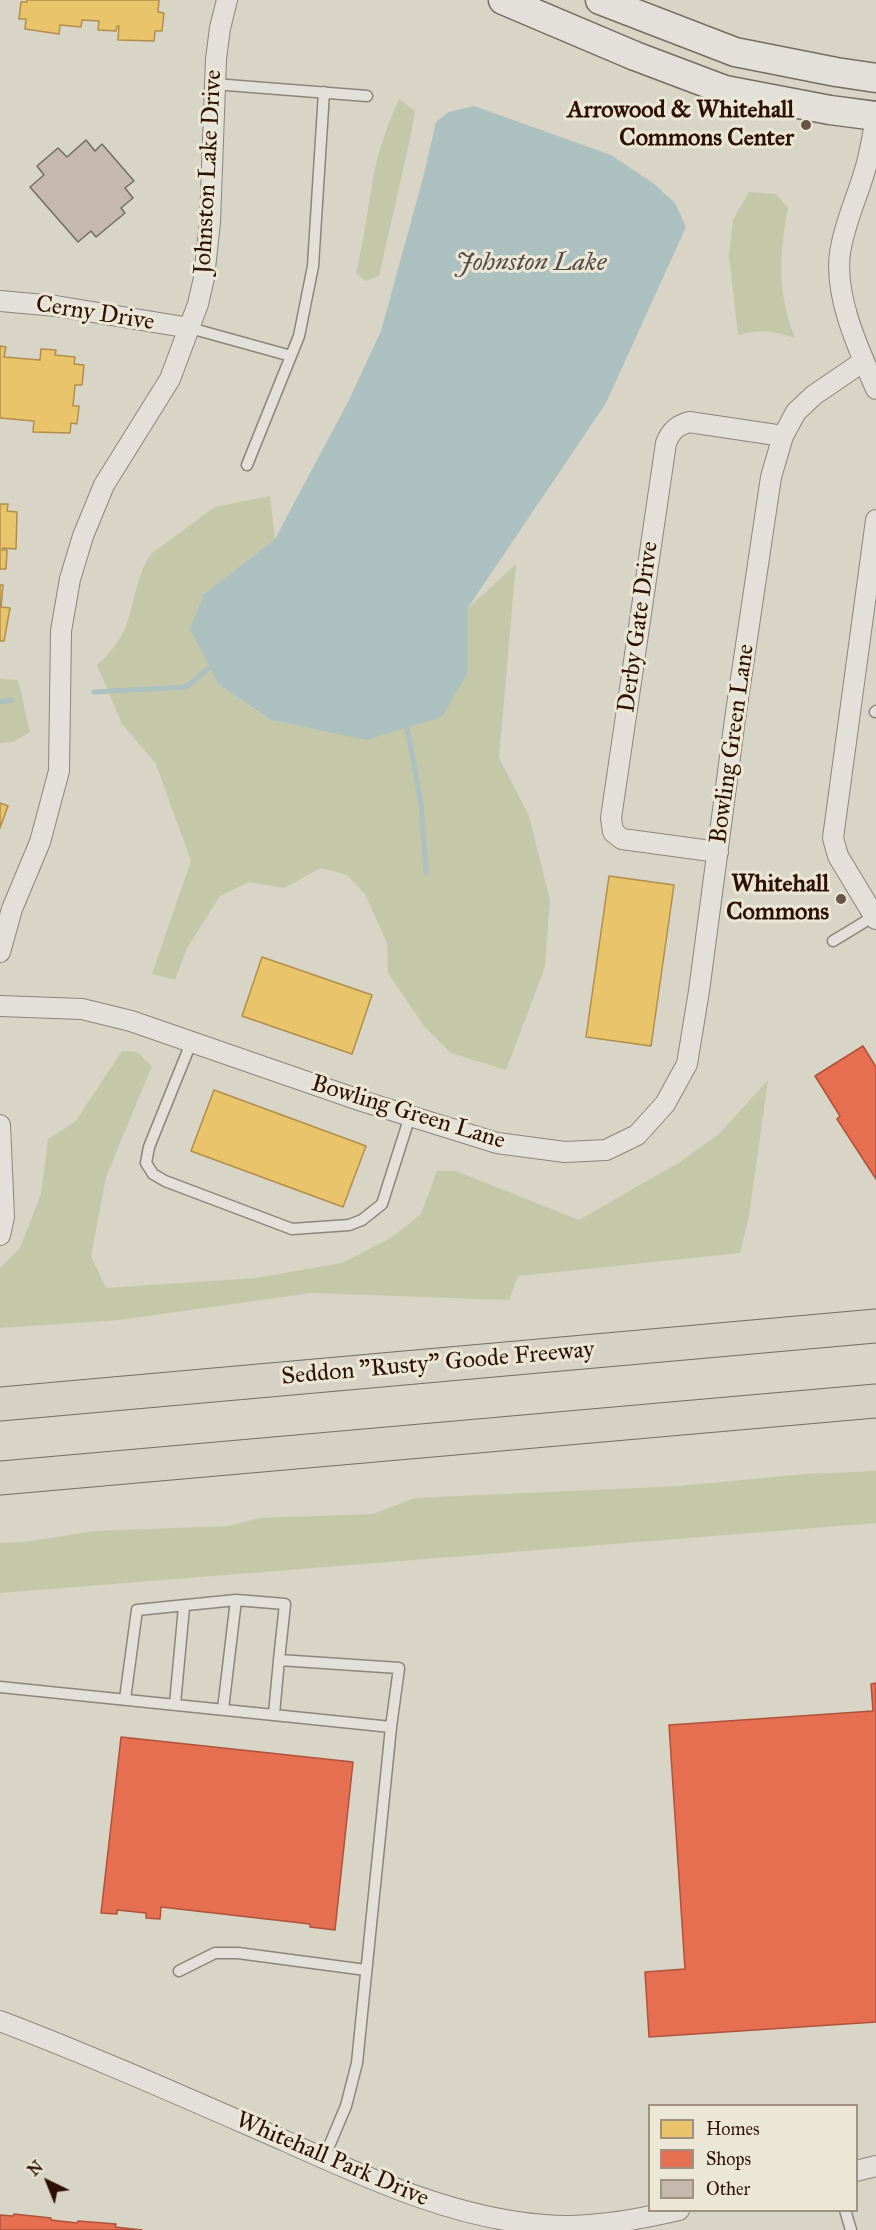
<!DOCTYPE html>
<html>
<head>
<meta charset="utf-8">
<style>
	body { margin:0 }
	#map { position:relative; width:876px; height:2230px; overflow:hidden; background:#d8d4c6; font-family:"IM FELL Great Primer",serif }
	canvas { display:block }
	.legend { position:absolute; left:648px; top:2104px; width:210px; height:108px; box-sizing:border-box; background:#ebe6d5; border:2px solid #9f9081; margin:0; padding:8px 10px; list-style:none; font-size:18px; color:#2d1004 }
	.legend li { display:flex; align-items:center; gap:12px; height:30px }
	.legend b { width:30px; border:2px solid #9f9081 }
	.north { position:absolute; left:18px; top:2152px; width:60px; height:60px; -webkit-text-stroke:4px #ebe6d5; paint-order:stroke; rotate:317deg; font-size:16px; font-weight:700; line-height:24px; text-align:center; color:#2d1004 }
	.north::after { content:''; display:block; margin:auto; width:21px; height:27px; background:#2d1004; clip-path:polygon(50% 0,100% 100%,50% 72%,0 100%) }
</style>
</head>
<body>
<div id="map">
<canvas width="876" height="2230"></canvas>
<ul class="legend">
<li><b style="height:16px;background:#e9c46a"></b>Homes</li>
<li><b style="height:16px;background:#e76f51"></b>Shops</li>
<li><b style="height:16px;background:#c5b9ad"></b>Other</li>
</ul>
<div class="north">N</div>
</div>
<script>
const c = document.querySelector('canvas').getContext('2d');
c.lineJoin = 'round';
function fillPath(path, color) {
  c.fillStyle = color;
  c.fill(path, 'evenodd');
}
function strokePath(path, color, width, dash) {
  c.strokeStyle = color;
  c.lineWidth = width;
  c.lineCap = dash ? 'butt' : 'round';
  c.setLineDash(dash || []);
  c.stroke(path);
}
function write(font, color, halo, rows, align = 'center') {
  c.font = font + ' "IM FELL Great Primer",serif';
  c.lineWidth = 6;
  c.setLineDash([]);
  c.textBaseline = 'middle';
  c.strokeStyle = halo;
  c.fillStyle = color;
  for (const [text, x, y, turn = 0] of rows) {
    c.save();
    c.translate(x, y);
    c.rotate((+turn || 0) * Math.PI / 180);
    c.textAlign = isNaN(turn) ? turn : align;
    if (halo) c.strokeText(text, 0, 0);
    c.fillText(text, 0, 0);
    c.restore();
  }
}
fillPath(new Path2D(`
	M399 99 415 111 410 139 379 276 366 281 356 273C364 240 368 206 374 173 379 148 389 122 399 99Z
	M749 192 776 194 788 208C779 255 777 292 795 338 771 330 762 329 738 335L729 256 733 220Z
	M270 496 275 539 204 594 219 685 270 720 366 739 467 674V609L516 564 499 758 529 816 550 900 545 967 506 1070 451 1053 424 1026 388 973 387 943 365 894 347 875 321 868 284 888 249 882 220 896 187 948 175 980 152 974 191 861 156 764 122 724 97 665C108 655 117 645 124 631 135 606 135 577 151 554L215 507Z
	M0 679 18 680 30 732 13 742 0 743Z
	M122 1051 137 1052 152 1066 106 1177 91 1256 106 1288 256 1278 342 1263 391 1238 421 1214 437 1171H456L579 1220 680 1162 719 1134 768 1080 749 1216 740 1253 518 1276 509 1300 311 1293 119 1320 0 1328V1268L20 1248 41 1194 48 1139 75 1122Z
	M876 1471V1523L0 1593V1543L24 1542 95 1531 229 1526 259 1518 373 1514 415 1498 680 1486 805 1474Z`), '#c4c8a8');
fillPath(new Path2D(`
	M474 106 611 155 653 183 675 203 686 227 606 403 467 609V674L442 717 366 740 271 720 219 685 190 629 204 594 275 539 349 400 381 331 423 178 436 122 449 112Z`), '#acc0c0');
const homes = new Path2D(`
	M27 0H159L158 12 164 13 162 31H155L154 41 118 40 119 26H117L116 31 98 30 99 21 82 20 81 27 60 25 59 34 25 29 26 19H19L21 2H27Z
	M0 346 6 347 4 357 40 360 41 349 56 350 55 355 75 357 74 364 84 365 82 385H75L73 406H79L77 424 71 423 70 433 33 432 34 421 0 418Z
	M0 504H8L7 511 17 512 16 549 3 548 2 550H7L6 569H0Z
	M0 585H3L1 607 10 608 4 641H0Z
	M0 803 8 806 0 828Z
	M609 876 674 885 651 1046 586 1037Z
	M262 957 372 995 352 1054 242 1016Z
	M214 1090 366 1146 343 1207 191 1151Z`);
fillPath(homes, '#e9c46a');
strokePath(homes, '#b18e4b', 1.5);
const shops = new Path2D(`
	M863 1046 876 1067V1179L837 1119 840 1116 815 1076Z
	M876 1683V2022L649 2037 645 1972 685 1969 669 1725 873 1711 871 1684Z
	M121 1737 353 1762 335 1930 310 1927V1924L161 1907 160 1919 146 1918V1913L117 1910V1914L101 1913Z
	M14 2214 51 2218V2220L77 2223 78 2221 116 2224 115 2227 142 2230H0V2215L13 2216Z`);
fillPath(shops, '#e76f51');
strokePath(shops, '#af523a', 1.5);
strokePath(new Path2D(`
	M94 692 186 687 214 664
	M0 702 12 700
	M406 722 421 803 426 872`), '#acc0c0', 5);
const building = new Path2D(`
	M86 140 95 151 102 144 134 181 125 188 133 198 121 208 125 213 96 237 91 231 78 242 30 187 44 175 37 166 58 148 67 157Z`);
fillPath(building, '#c5b9ad');
strokePath(building, '#736c62', 1.5);
const lane = new Path2D(`
	M214 84 367 96
	M190 328 291 356
	M247 465 299 336 313 266 324 92
	M875 712 876 711
	M833 941 876 915
	M191 1043 149 1147 146 1163 153 1174 165 1181 292 1229 349 1225 362 1220 382 1204 410 1116
	M0 1687 391 1727
	M125 1699 137 1610 236 1600 285 1604 279 1660 399 1668 391 1727 357 2063 346 2106 324 2158
	M175 1704 184 1607
	M223 1709 236 1600
	M274 1714 279 1660
	M179 1971 215 1953H238L366 1970
	M845 2210 851 2230`);
const street = new Path2D(`
	M876 120C872 137 870 154 865 170 857 198 844 224 840 253 834 297 859 350 876 389
	M0 301 56 306 190 328
	M876 520 833 838 838 856 876 919
	M718 852 622 839 613 832 611 818 666 443C671 431 676 426 689 422L783 436
	M0 952 12 909 40 842 59 771 61 631 70 579 83 536 104 485 170 379 198 304 204 278 210 222 216 59 220 28 227 0
	M0 1006 82 1009 131 1021 362 1101 497 1143 565 1152 606 1150 637 1135 665 1104 687 1064 699 991 735 719 771 477 783 436 796 412 814 395 864 361
	M0 1125 4 1217 0 1235
	M0 2021C97 2058 191 2100 285 2141 368 2178 452 2218 544 2225 589 2229 635 2220 679 2210
	M856 2171 876 2166`);
const secondary = new Path2D(`
	M503 0 635 56 725 90 830 110 876 116
	M600 0 735 52 836 72 876 78`);
const highway = new Path2D(`
	M0 1404 876 1326
	M0 1478 876 1401`);
strokePath(lane, '#8c857c', 13);
strokePath(street, '#8c857c', 22);
strokePath(secondary, '#736c62', 31);
strokePath(highway, '#736c62', 35);
strokePath(lane, '#e2e0d9', 10);
strokePath(street, '#e2e0d9', 20);
strokePath(secondary, '#e2e0d9', 28);
strokePath(highway, '#d6d1c4', 33);
for (const [x, y, r, color] of [
	[806,125,6,"#695548"],
	[841,899,6,"#695548"]
]) {
  const dot = new Path2D();
  dot.arc(x, y, r, 0, 2 * Math.PI);
  c.fillStyle = color;
  c.fill(dot);
  strokePath(dot, '#ebe6d5', 2);
}
write('bold 24px', '#2d1004', '#ebe6d5', [
	["Arrowood & Whitehall",794,111],
	["Commons Center",794,139],
	["Whitehall",829,885],
	["Commons",829,913]
], 'right');
write('24px', '#2d1004', '#ebe6d5', [
	["Johnston Lake Drive",209,172,-87],
	["Cerny Drive",95,314,9],
	["Derby Gate Drive",639,627,-82],
	["Bowling Green Lane",733,744,-82],
	["Bowling Green Lane",408,1113,17],
	["Seddon \"Rusty\" Goode Freeway",438,1364,-5],
	["Whitehall Park Drive",332,2160,23]
]);
write('italic 26px', '#534a45', '#ebe6d5', [
	["Johnston Lake",531,264]
]);
</script>
</body>
</html>
